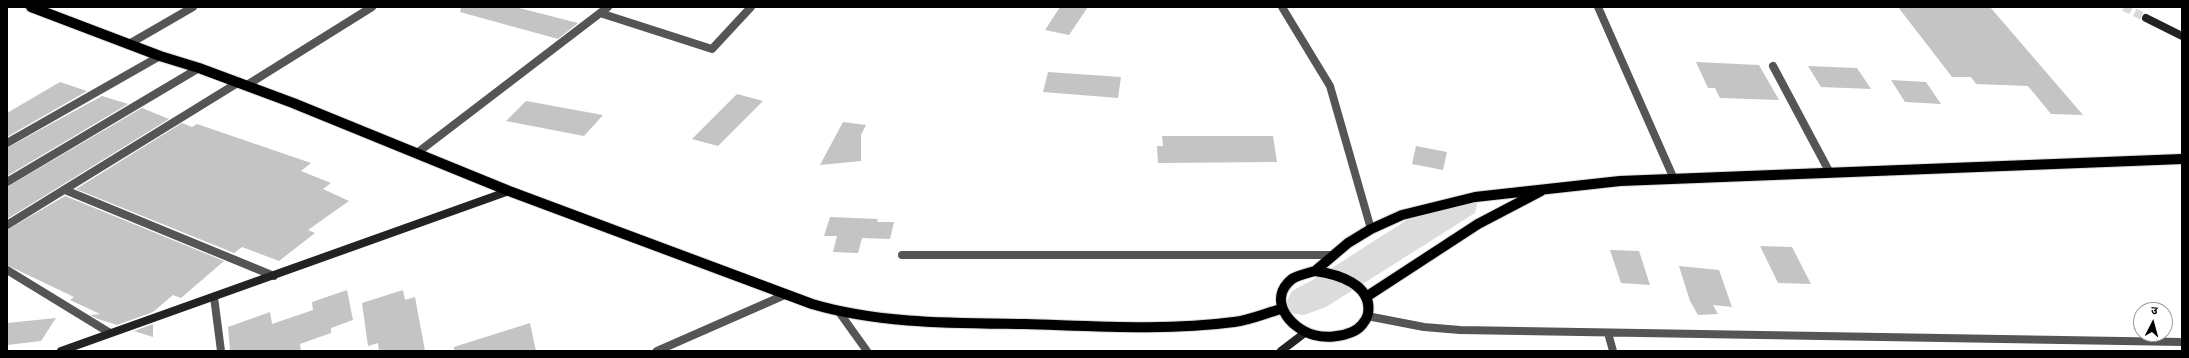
<!DOCTYPE html>
<html>
<head>
<meta charset="utf-8">
<style>
	body { margin:0 }
	#map { position:relative; width:2189px; height:358px; overflow:hidden; background:#fff; font-family:"DejaVu Sans","Noto Sans Devanagari",sans-serif }
	canvas { display:block }
	.frame { position:absolute; inset:0; border:8px solid #000; pointer-events:none }
	.north { position:absolute; left:2133px; top:302px; width:40px; height:40px; box-sizing:border-box; background:#fff; border:1px solid #999; border-radius:50%; rotate:6deg; font-size:11px; font-weight:700; line-height:16px; text-align:center; color:#000 }
	.north::after { content:''; display:block; margin:auto; width:14px; height:18px; background:#000; clip-path:polygon(50% 0,100% 100%,50% 72%,0 100%) }
</style>
</head>
<body>
<div id="map">
<canvas width="2189" height="358"></canvas>
<div class="frame"></div>
<div class="north">उ</div>
</div>
<script>
const c = document.querySelector('canvas').getContext('2d');
c.lineJoin = 'round';
function fillPath(path, color) {
  c.fillStyle = color;
  c.fill(path, 'evenodd');
}
function strokePath(path, color, width, dash) {
  c.strokeStyle = color;
  c.lineWidth = width;
  c.lineCap = dash ? 'butt' : 'round';
  c.setLineDash(dash || []);
  c.stroke(path);
}
fillPath(new Path2D(`
	M1479 197 1475 213 1326 307 1304 315 1281 312 1292 291 1318 277 1413 216Z`), '#dcdcdc');
fillPath(new Path2D(`
	M461 7H515L578 23 558 39 460 12Z
	M1060 7H1088L1069 35 1045 30Z
	M1898 7H1990L2083 115 2051 114 2028 86 1976 84 1971 77H1952Z
	M1696 62 1759 65 1779 100 1720 98 1715 88H1708Z
	M1808 66 1857 68 1871 89 1821 87Z
	M1048 72 1121 77 1118 98 1043 92Z
	M1891 80 1926 82 1941 104 1905 102Z
	M60 82 87 91 7 137V113Z
	M737 94 763 101 718 146 692 139Z
	M102 96 128 104 7 176V148Z
	M526 101 603 115 584 136 506 121Z
	M142 108 169 119 7 219V187Z
	M843 122 866 125 861 135V161L820 165Z
	M182 123 192 127 197 124 311 163 301 171 331 183 323 189 349 201 308 230 315 233 279 261 242 247 234 253 76 189Z
	M1162 136H1273L1277 162 1158 163 1157 146H1163Z
	M1416 146 1447 152 1443 170 1412 164Z
	M65 196 224 261 181 298 173 295 153 312 117 325 98 319 90 315 100 314 70 300 74 297 7 265V230Z
	M830 217 878 219 877 222H894L890 239 862 238 858 253 833 252 837 236H824Z
	M1760 246 1792 247 1811 284 1778 283Z
	M1610 250 1639 251 1650 285 1621 283Z
	M1679 266 1719 270 1732 307 1713 305 1718 314 1698 315 1690 301Z
	M347 290 353 320 331 328V333L300 344 301 351H230L228 327 270 312 272 324 313 310 312 302Z
	M403 290 405 300 415 297 425 351H379L378 343 368 346 362 303Z
	M56 318 41 341 7 345V323Z
	M530 323 536 351H454V347Z
	M153 324V337L134 331Z`), '#c4c4c4');
strokePath(new Path2D(`
	M2124 7 2146 18`), '#d9d9d9', 8, [8, 4]);
const primary = new Path2D(`
	M31 7 160 56 199 68 293 103 509 191 812 304C880 324 955 323 1025 324 1094 326 1166 331 1234 322 1250 320 1266 313 1281 309
	M1315 271 1348 243 1371 229 1402 215 1475 197 1620 181 2182 159
	M1315 271C1337 274 1373 284 1368 314 1366 321 1360 329 1352 332 1341 337 1326 338 1314 335 1289 328 1267 299 1292 279 1298 275 1308 273 1315 271Z
	M1366 297 1478 224 1541 191`);
strokePath(primary, '#dbdbdb', 12);
strokePath(new Path2D(`
	M1282 7 1330 86 1371 229
	M1598 7 1674 179
	M600 13 712 49 751 7
	M1773 66 1830 173
	M417 153 608 7`), '#555', 8);
strokePath(new Path2D(`
	M129 44 193 7
	M247 85 372 7
	M7 143 160 56
	M7 182 199 68
	M65 190 274 276
	M7 225 239 82
	M902 255H1334
	M7 270 110 333
	M214 297 221 351
	M839 312 867 351
	M1367 316 1424 327 1460 330 2182 342
	M1608 333 1613 351
	M657 351 787 294`), '#555', 8);
strokePath(new Path2D(`
	M2146 18 2182 36
	M61 351 509 191
	M1281 351 1306 332`), '#222', 8);
strokePath(primary, '#000', 10);
</script>
</body>
</html>
